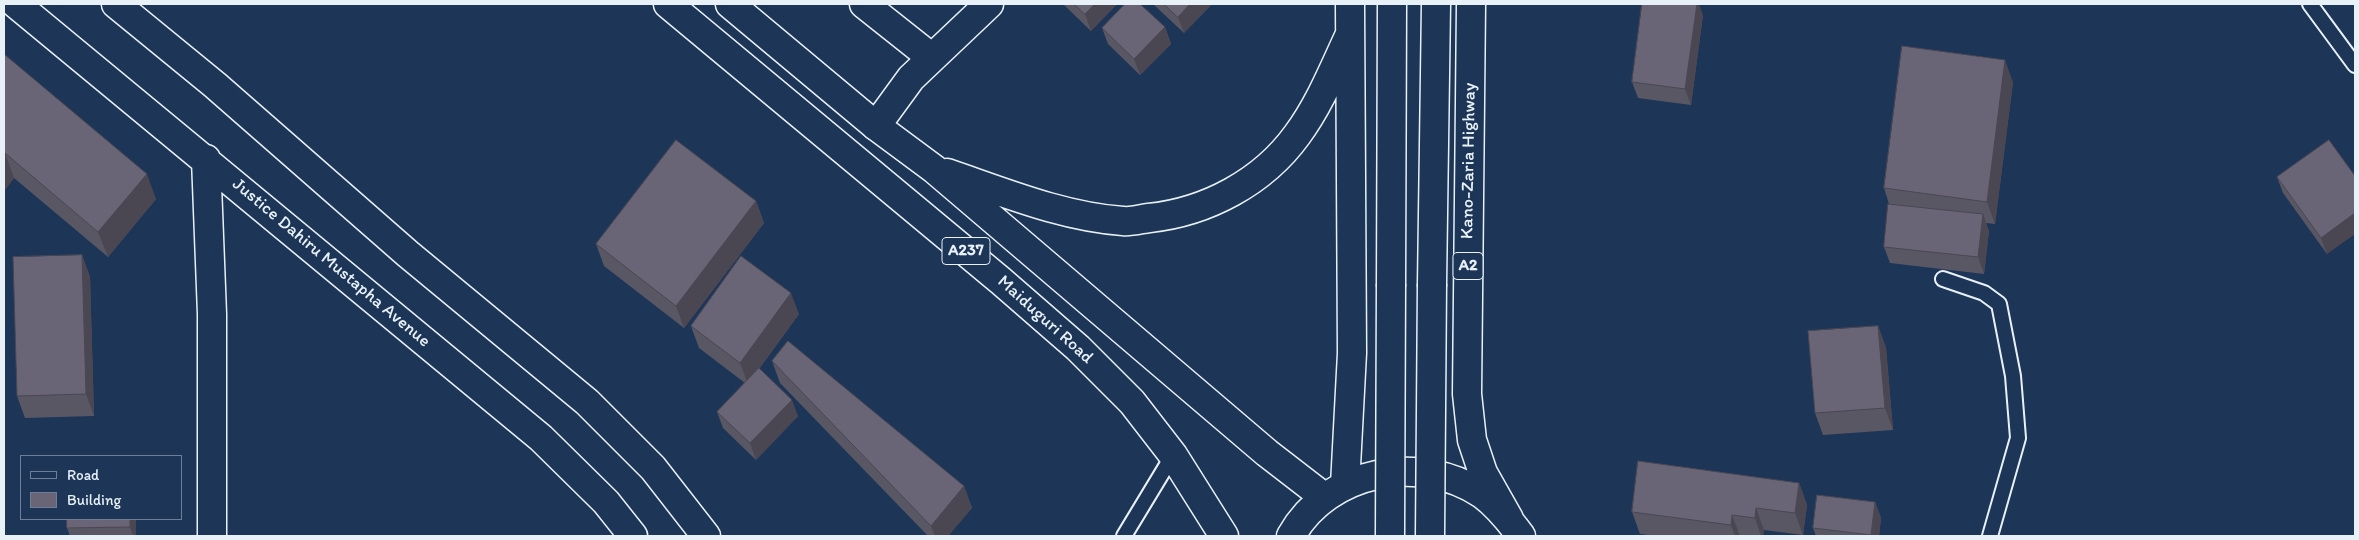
<!DOCTYPE html>
<html>
<head>
<meta charset="utf-8">
<style>
	body { margin:0 }
	#map { position:relative; width:2359px; height:540px; overflow:hidden; background:#1d3557; font-family:Itim,sans-serif }
	canvas { display:block }
	.frame { position:absolute; inset:0; border:5px solid #e8f1f8; pointer-events:none }
	.legend { position:absolute; left:20px; top:455px; width:162px; height:65px; box-sizing:border-box; background:#1d3557; border:1px solid #6e8097; margin:0; padding:6px 9px; list-style:none; font-size:15px; color:#e8f1f8 }
	.legend li { display:flex; align-items:center; gap:10px; height:25px }
	.legend b { width:25px; border:1px solid #6e8097 }
</style>
</head>
<body>
<div id="map">
<canvas width="2359" height="540"></canvas>
<div class="frame"></div>
<ul class="legend">
<li><b style="height:6px;background:#1d3557"></b>Road</li>
<li><b style="height:14px;background:#696576"></b>Building</li>
</ul>
</div>
<script>
const c = document.querySelector('canvas').getContext('2d');
c.lineJoin = 'round';
function strokePath(path, color, width, dash) {
  c.strokeStyle = color;
  c.lineWidth = width;
  c.lineCap = dash ? 'butt' : 'round';
  c.setLineDash(dash || []);
  c.stroke(path);
}
function fillPath(path, color) {
  c.fillStyle = color;
  c.fill(path, 'evenodd');
}
function write(font, color, halo, rows, align = 'center') {
  c.font = font + ' Itim,sans-serif';
  c.lineWidth = 4.5;
  c.setLineDash([]);
  c.textBaseline = 'middle';
  c.strokeStyle = halo;
  c.fillStyle = color;
  for (const [text, x, y, turn = 0] of rows) {
    c.save();
    c.translate(x, y);
    c.rotate((+turn || 0) * Math.PI / 180);
    c.textAlign = isNaN(turn) ? turn : align;
    if (halo) c.strokeText(text, 0, 0);
    c.fillText(text, 0, 0);
    c.restore();
  }
}
const lane = new Path2D(`
	M2310 4 2355 65
	M1943 279 1984 293 1999 304 2013 376 2018 438 1990 536
	M1124 536 1173 455`);
const street = new Path2D(`
	M16 4 541 438 606 502 633 536
	M116 4 215 85 408 254 587 402 653 468 706 536
	M864 4 932 58
	M876 126 911 78 989 4
	M206 159 212 314V536`);
const highway = new Path2D(`
	M668 4 1001 281 1078 348 1132 402 1173 455 1224 536
	M730 4 876 126 934 169 1267 453 1324 497
	M1471 4 1467 394 1472 440 1483 473 1509 519
	M947 173C1003 192 1063 217 1123 221 1131 222 1141 219 1149 218 1207 212 1263 182 1297 135 1320 104 1334 68 1350 34
	M1391 284 1392 4
	M1432 284 1436 4
	M1345 485 1352 353 1350 4
	M1291 536C1328 470 1420 453 1482 494 1497 505 1510 521 1521 536`);
strokePath(lane, '#e8f1f8', 18);
strokePath(street, '#e8f1f8', 31);
strokePath(highway, '#e8f1f8', 31);
strokePath(lane, '#1d3557', 14);
strokePath(street, '#1d3557', 28);
strokePath(highway, '#1d3557', 28);
const highwayBridge = new Path2D(`
	M1390 536 1391 284
	M1430 536 1432 284`);
strokePath(highwayBridge, '#e8f1f8', 31, []);
strokePath(highwayBridge, '#1d3557', 28);
fillPath(new Path2D(`
	M1063 4H1117L1091 31Z
	M1153 4H1212L1184 33Z
	M1703 15 1691 105 1638 98 1632 82Z
	M1165 27 1171 44 1140 75 1108 44 1102 28Z
	M4 54 156 199 108 257 14 178 4 191Z
	M2013 82 1995 224 1986 223 1989 231 1984 274 1890 263 1884 247 1889 204 1884 188Z
	M2329 140 2327 254 2283 193 2277 177Z
	M756 201 764 223 684 328 604 266 596 244Z
	M82 255 90 277 94 416 25 418 17 396Z
	M799 314 759 369 798 416 756 460 723 428 717 412 745 383 699 348 691 326Z
	M1878 326 1886 348 1893 430 1823 435 1815 413Z
	M772 361 964 486 972 508 948 536H928L780 383Z
	M1799 483 1807 505 1803 535 1764 530 1763 536H1657L1640 534 1632 512Z
	M1875 502 1881 518 1879 536H1816L1813 528Z
	M67 519H136V536H70L67 528Z`), '#5a5765');
fillPath(new Path2D(`
	M1095 4H1117L1091 31 1085 14Z
	M1190 4H1212L1184 33 1178 17Z
	M1697 4H1699L1703 15 1691 105 1685 89Z
	M1165 27 1171 44 1140 75 1134 59Z
	M2005 60 2013 82 1995 224 1987 202Z
	M5 153 14 178 4 191V154Z
	M147 174 156 199 108 257 98 232Z
	M756 201 764 223 684 328 676 306Z
	M2355 213V234L2327 254 2321 238Z
	M1983 214 1989 231 1984 274 1978 257Z
	M82 255 90 277 94 416 86 394Z
	M791 293 799 314 748 384 740 363Z
	M1878 326 1886 348 1893 430 1885 408Z
	M792 400 798 416 756 460 750 443Z
	M1799 483 1807 505 1803 535 1795 513Z
	M964 486 972 508 948 536H935L931 526Z
	M1875 502 1881 518 1879 536H1872L1871 535Z
	M1756 508 1764 530 1763 536H1761L1755 518Z
	M1732 515 1740 536H1735L1731 525Z
	M130 519H136V536H133L130 527Z`), '#4a4753');
const building = new Path2D(`
	M1074 4H1095L1085 14Z
	M1125 4H1140L1165 27 1134 59 1102 28Z
	M1164 4H1190L1178 17Z
	M1642 4H1697L1685 89 1632 82Z
	M1902 46 2005 60 1987 202 1884 188Z
	M4 54 147 174 98 232 5 153 4 154Z
	M676 140 756 201 676 306 596 244Z
	M2329 140 2355 176V213L2321 238 2277 177Z
	M1888 204 1983 214 1978 257 1884 247Z
	M82 255 86 394 17 396 13 257Z
	M741 256 791 293 740 363 691 326Z
	M1878 326 1885 408 1815 413 1808 331Z
	M788 341 964 486 931 526 772 361Z
	M759 368 792 400 750 443 717 412Z
	M1638 461 1799 483 1795 513 1756 508 1755 518 1732 515 1731 525 1632 512Z
	M1817 495 1875 502 1871 535 1813 528Z
	M67 519H130V527L67 528Z`);
fillPath(building, '#696576');
strokePath(building, '#4a4753', 1);
for (const [x, y, w] of [
	[966,251,48],
	[1468,266,30]
]) {
  const box = new Path2D();
  box.roundRect(x - w / 2, y - 13.5, w, 27, 4);
  c.fillStyle = '#1d3557';
  c.fill(box);
  strokePath(box, '#e8f1f8', 1);
}
write('bold 16px', '#e8f1f8', null, [
	["A237",966,251],
	["A2",1468,266]
]);
write('18px', '#e8f1f8', '#1d3557', [
	["Kano-Zaria Highway",1469,161,-89],
	["Justice Dahiru Mustapha Avenue",331,263,40],
	["Maiduguri Road",1045,320,42]
]);
</script>
</body>
</html>
